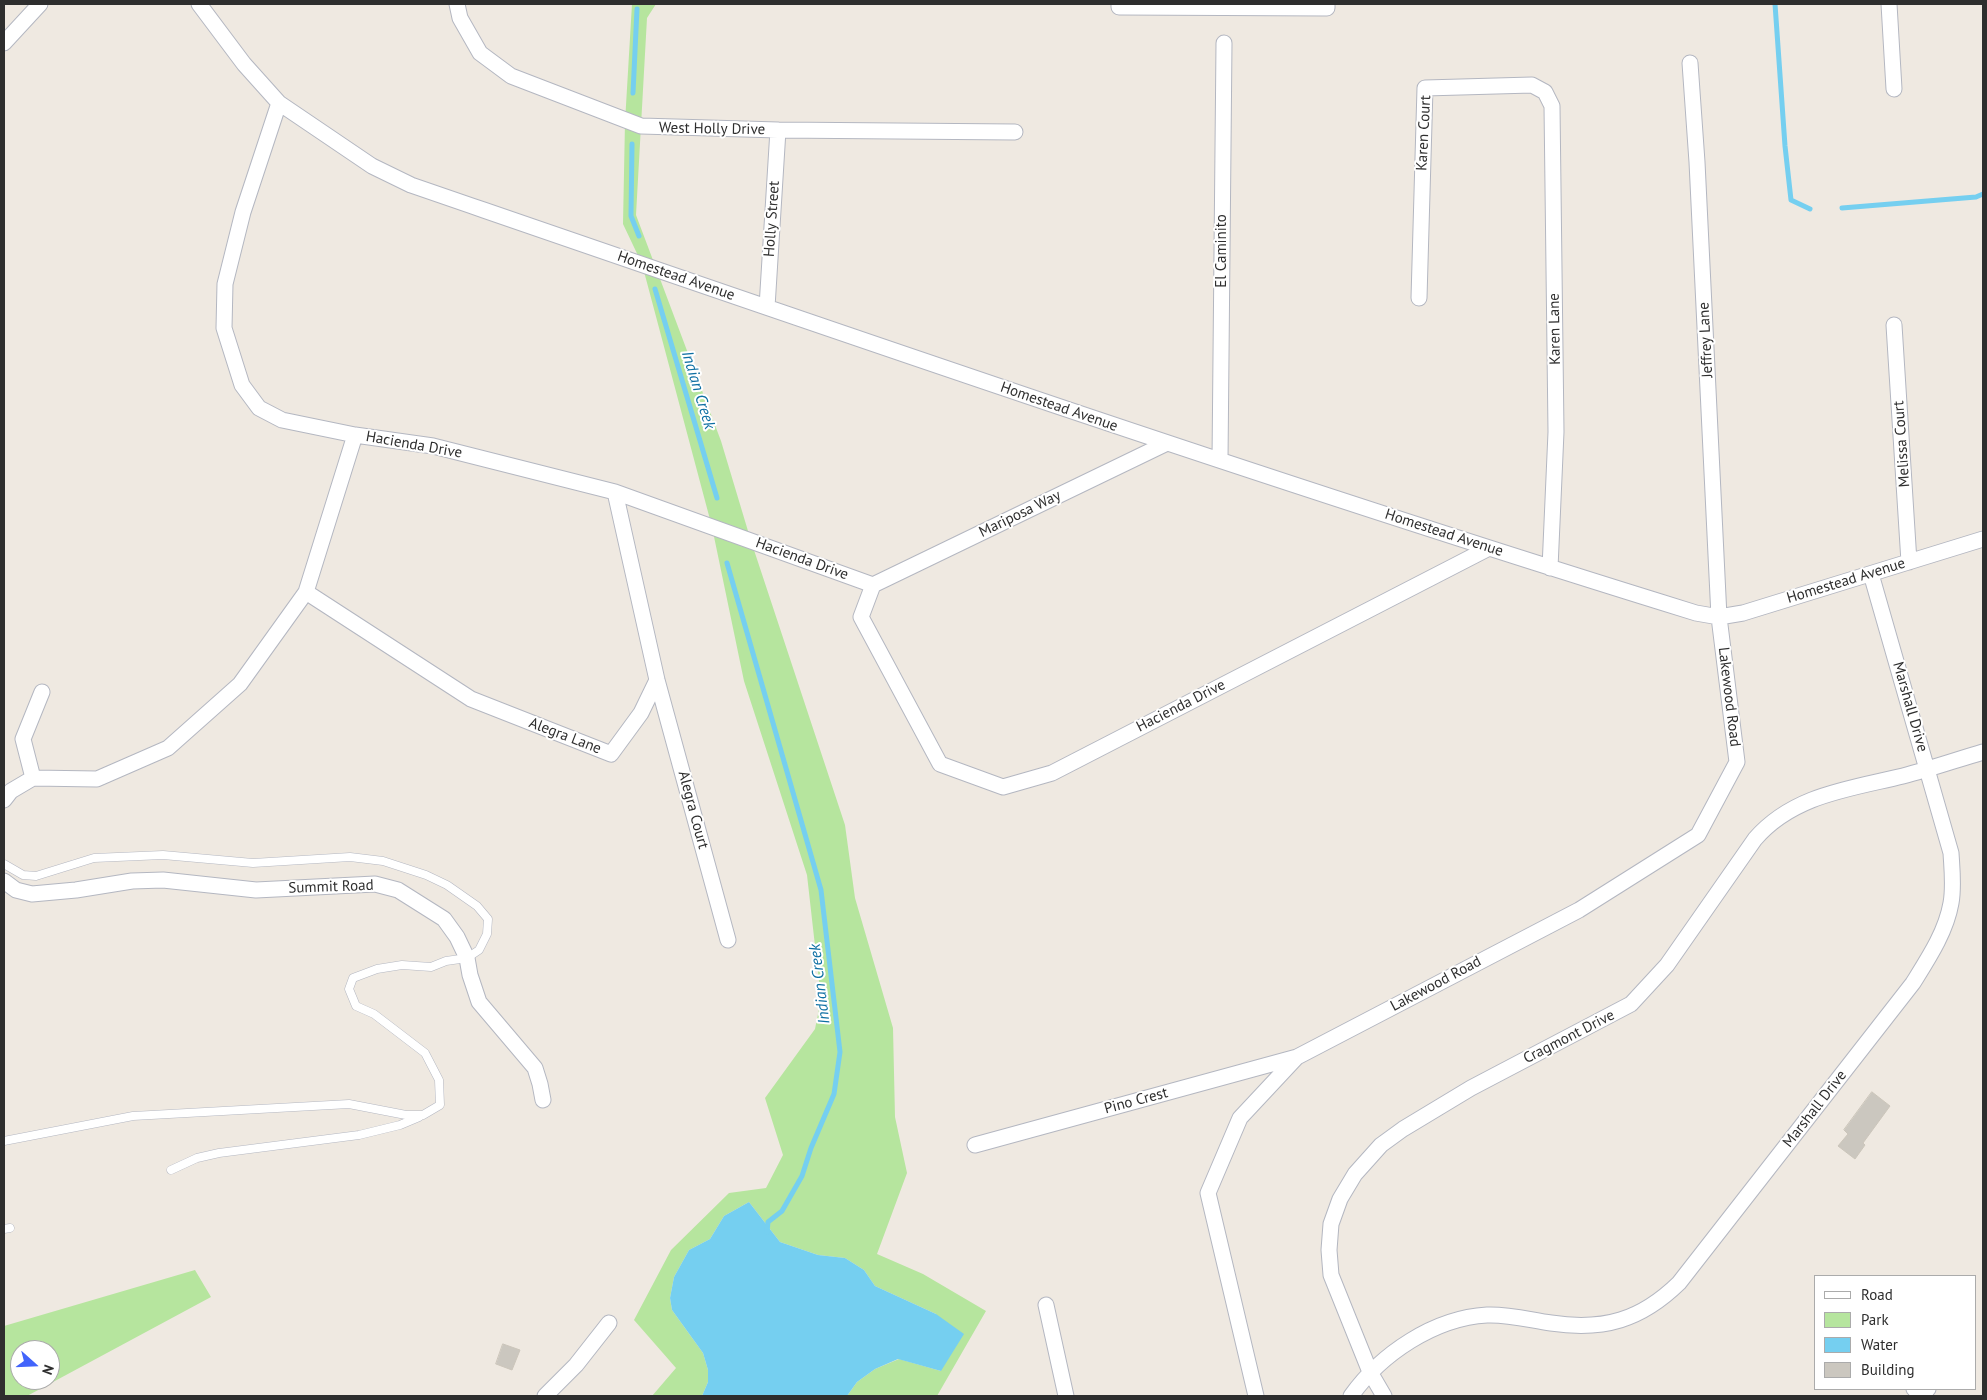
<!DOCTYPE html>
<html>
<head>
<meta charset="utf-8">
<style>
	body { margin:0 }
	#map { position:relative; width:1987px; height:1400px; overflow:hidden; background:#efe9e1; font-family:"PT Sans",sans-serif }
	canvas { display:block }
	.frame { position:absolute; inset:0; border:5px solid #2e2e2e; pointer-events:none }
	.legend { position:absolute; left:1814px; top:1275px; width:162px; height:115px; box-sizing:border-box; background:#fff; border:1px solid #ababab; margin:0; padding:6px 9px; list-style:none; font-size:15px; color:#2e2e2e }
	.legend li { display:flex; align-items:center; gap:10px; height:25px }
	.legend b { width:25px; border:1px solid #ababab }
	.north { position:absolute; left:10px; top:1340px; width:50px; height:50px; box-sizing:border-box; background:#fff; border:1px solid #ababab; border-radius:50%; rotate:110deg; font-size:14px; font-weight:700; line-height:20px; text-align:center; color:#2e2e2e }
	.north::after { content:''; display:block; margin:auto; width:18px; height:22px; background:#4264fb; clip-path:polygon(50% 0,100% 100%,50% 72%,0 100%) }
</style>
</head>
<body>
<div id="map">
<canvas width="1987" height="1400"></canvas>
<div class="frame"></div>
<ul class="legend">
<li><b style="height:6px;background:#fff"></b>Road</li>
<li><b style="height:14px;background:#b6e59e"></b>Park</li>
<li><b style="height:14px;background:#75cff0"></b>Water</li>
<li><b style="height:14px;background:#cbc7bf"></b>Building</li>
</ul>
<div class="north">N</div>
</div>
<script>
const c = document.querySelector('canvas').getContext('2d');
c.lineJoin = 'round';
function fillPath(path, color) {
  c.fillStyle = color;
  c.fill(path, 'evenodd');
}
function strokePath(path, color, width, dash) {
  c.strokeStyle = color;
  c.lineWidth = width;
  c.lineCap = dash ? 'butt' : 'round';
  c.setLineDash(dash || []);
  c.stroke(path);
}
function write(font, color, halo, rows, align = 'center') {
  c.font = font + ' "PT Sans",sans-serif';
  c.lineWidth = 4;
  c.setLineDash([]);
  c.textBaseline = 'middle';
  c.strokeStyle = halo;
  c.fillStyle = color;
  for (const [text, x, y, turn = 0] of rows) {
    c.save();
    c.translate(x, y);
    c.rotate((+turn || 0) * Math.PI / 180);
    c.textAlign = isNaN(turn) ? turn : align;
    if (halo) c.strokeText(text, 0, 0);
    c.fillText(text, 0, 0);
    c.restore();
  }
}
fillPath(new Path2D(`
	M632 4H656L647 18 636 215 721 441 751 541 845 825 855 898 893 1028 895 1117 907 1173 877 1254 923 1274 986 1311 937 1396H847L857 1382 875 1369 899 1359 941 1371 936 1314 875 1286 864 1270 845 1258 818 1255 780 1242 749 1202 724 1216 710 1239 689 1250 674 1277 670 1298 672 1310 703 1353 708 1370V1382L702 1396H652L676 1368 634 1320 671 1250 729 1193 766 1188 783 1155 765 1098 815 1029 821 999 807 875 744 681 712 527 642 264 623 224 625 122Z
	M195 1270 211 1297 27 1396H4V1326ZM20 1350H50V1380H20Z`), '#b6e59e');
fillPath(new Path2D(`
	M749 1202 780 1242 818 1255 845 1258 864 1270 875 1286 936 1314 964 1334 941 1371 898 1359 875 1369 857 1382 847 1396H702L708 1382V1370L703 1353 672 1310 670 1298 674 1277 689 1250 710 1239 724 1216Z`), '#75cff0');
strokePath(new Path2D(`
	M1775 4 1785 146 1791 200 1810 209
	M633 93 637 9
	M632 144 631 216 639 236
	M1842 208 1976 197 1983 194
	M655 289 717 498
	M727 563 821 890 840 1052 834 1094 811 1148 802 1176 782 1211 768 1222 767 1232`), '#75cff0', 5);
const building = new Path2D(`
	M1872 1092 1890 1106 1863 1143 1865 1145 1855 1159 1838 1146 1848 1134 1844 1130Z
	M503 1344 520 1350 512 1370 496 1364Z`);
fillPath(building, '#cbc7bf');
strokePath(building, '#cbc5ba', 1);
const service = new Path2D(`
	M4 864 23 875 36 876 94 858 163 855 253 863 350 857 383 861 426 875 447 885 477 906 488 919 487 934 479 950 467 958 446 961 431 967 402 965 377 969 353 978 349 989 356 1006 374 1014 425 1053 439 1080 440 1105 423 1115H406L349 1104 133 1116 4 1141
	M171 1170 197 1158 219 1153 359 1135 400 1125 419 1117
	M4 1229 10 1228`);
const minor = new Path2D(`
	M199 4 244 64 279 103 372 166 411 185C838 332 1265 480 1696 613L1719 617 1743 613 1983 539
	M457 4 460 18 480 53 511 76 641 126 778 130 1015 132
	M1119 4V7L1327 8V4
	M1889 4 1894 89
	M4 43 40 4
	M279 103 243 212 225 284 224 328 242 385 259 408 282 420 355 435 433 446 615 492 873 585 861 617 940 764 1003 787 1052 773 1489 548
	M1419 298 1425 88 1532 85 1545 92 1552 106 1556 432 1550 568
	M767 307 778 130
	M1894 325 1909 562
	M1220 460 1224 43
	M615 492 657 680 728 940
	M873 585 1167 443
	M306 592 471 699 611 754 641 713 657 680
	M33 778 23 739 42 692
	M4 800 11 791 33 778 97 779 168 748 240 684 306 592 355 435
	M4 881 16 890 32 894 76 890 132 881 163 880 256 890 375 884 398 890 444 919 457 937 467 958 470 975 479 1002 535 1068 540 1084 543 1100
	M975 1145 1297 1057
	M1046 1305 1066 1396
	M1914 1389 1922 1391 1928 1389
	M545 1396 576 1365 609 1323
	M1256 1396 1208 1193 1240 1118 1297 1057 1579 910 1698 835 1737 762 1719 617 1697 162 1690 63
	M1351 1396C1381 1354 1434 1318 1487 1315 1508 1314 1530 1320 1551 1323 1604 1331 1641 1320 1679 1283L1913 983C1928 959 1946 932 1951 903 1954 887 1952 870 1951 853L1871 574
	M1384 1396 1370 1372 1331 1275 1329 1250 1331 1224 1340 1199 1355 1174 1381 1145 1403 1129 1471 1088 1631 1004 1667 965 1755 839C1793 795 1849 789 1903 776 1930 769 1956 760 1983 752`);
strokePath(service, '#b4b7c1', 9);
strokePath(minor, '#b4b7c1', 17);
strokePath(service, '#fff', 8);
strokePath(minor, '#fff', 15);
write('15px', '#2e2e2e', '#fff', [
	["West Holly Drive",712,129,1],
	["Karen Court",1424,133,-87],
	["Holly Street",772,219,-86],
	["El Caminito",1222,251,-90],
	["Homestead Avenue",676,276,19],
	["Karen Lane",1555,329,-91],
	["Jeffrey Lane",1706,340,-93],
	["Homestead Avenue",1059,407,19],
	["Melissa Court",1902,444,-94],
	["Hacienda Drive",414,445,10],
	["Mariposa Way",1020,514,-26],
	["Homestead Avenue",1444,533,18],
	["Hacienda Drive",802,559,20],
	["Homestead Avenue",1846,581,-17],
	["Lakewood Road",1729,697,83],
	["Hacienda Drive",1181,706,-27],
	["Marshall Drive",1910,707,74],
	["Alegra Lane",565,736,21],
	["Alegra Court",693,810,75],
	["Summit Road",331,887,-2],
	["Lakewood Road",1436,984,-28],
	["Cragmont Drive",1569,1037,-27],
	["Pino Crest",1136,1101,-15],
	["Marshall Drive",1815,1109,-52]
]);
write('italic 16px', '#0d6fa3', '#fff', [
	["Indian Creek",698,390,73],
	["Indian Creek",820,984,-97]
]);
</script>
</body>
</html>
